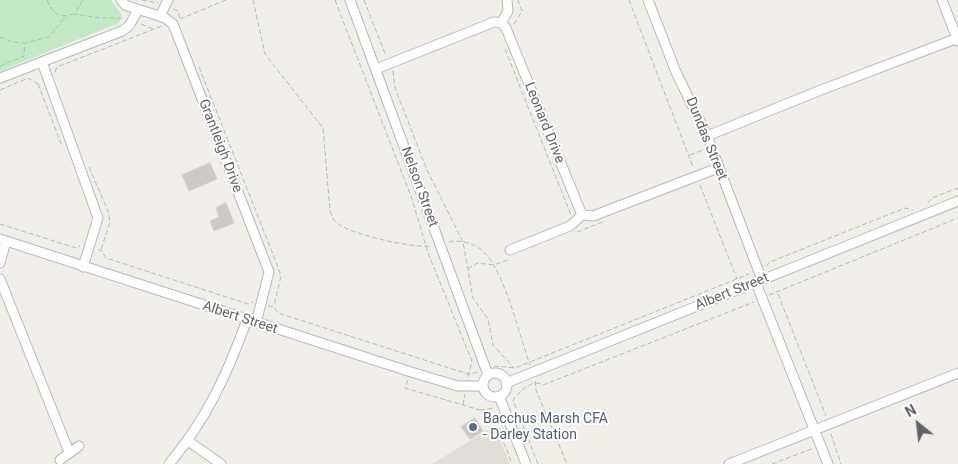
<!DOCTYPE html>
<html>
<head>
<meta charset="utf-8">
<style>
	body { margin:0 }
	#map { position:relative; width:958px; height:464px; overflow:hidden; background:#f1efe8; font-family:Roboto,sans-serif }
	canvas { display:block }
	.north { position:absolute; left:893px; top:399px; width:50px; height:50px; -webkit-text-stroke:4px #fff; paint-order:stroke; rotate:331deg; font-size:14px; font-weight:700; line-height:20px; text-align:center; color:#5f6368 }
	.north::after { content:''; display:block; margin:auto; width:18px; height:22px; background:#5f6368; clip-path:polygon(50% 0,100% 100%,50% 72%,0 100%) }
</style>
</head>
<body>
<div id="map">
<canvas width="958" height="464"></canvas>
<div class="north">N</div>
</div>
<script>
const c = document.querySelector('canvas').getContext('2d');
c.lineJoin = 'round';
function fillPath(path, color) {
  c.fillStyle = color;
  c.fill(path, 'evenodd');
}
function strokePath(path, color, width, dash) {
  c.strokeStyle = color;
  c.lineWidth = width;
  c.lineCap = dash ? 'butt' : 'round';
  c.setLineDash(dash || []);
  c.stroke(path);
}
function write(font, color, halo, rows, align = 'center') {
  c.font = font + ' Roboto,sans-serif';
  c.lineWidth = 4;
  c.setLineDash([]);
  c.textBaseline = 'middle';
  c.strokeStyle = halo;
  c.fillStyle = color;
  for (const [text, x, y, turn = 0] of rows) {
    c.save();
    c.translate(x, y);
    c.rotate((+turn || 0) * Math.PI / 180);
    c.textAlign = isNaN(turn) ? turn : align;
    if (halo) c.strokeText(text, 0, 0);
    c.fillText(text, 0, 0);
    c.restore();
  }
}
fillPath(new Path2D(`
	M494 426 510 464H432Z`), '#e1ded6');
fillPath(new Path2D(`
	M0 0H111L122 15 119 23 0 71Z`), '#c5e8c5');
const building = new Path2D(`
	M210 163 217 179 189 191 182 175Z
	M226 203 234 223 214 231 210 221 219 217 216 208Z
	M475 418 483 431 470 439 461 427Z`);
fillPath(building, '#cccac5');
strokePath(building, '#d6d1c6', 1);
const minor = new Path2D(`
	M121 0 125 5 165 18 173 24 269 272 256 323
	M350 0 488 375
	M648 0 676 72 707 136 762 280
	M942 0 958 41
	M160 16 168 0
	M501 23 508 11 507 0
	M42 62 98 218 83 267
	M376 69 494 22 501 23 506 28 582 215 593 216 718 168
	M0 78 122 31 129 26 138 10
	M707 136 821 90 958 38
	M0 239 411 372 458 386H482
	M510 250 570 226 582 215
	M0 263 6 241
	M0 279 69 452
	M756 283 828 464
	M483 385a12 12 0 1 1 24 0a12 12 0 1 1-24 0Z
	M506 383 958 201
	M499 396 526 464
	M188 441 221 464
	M60 460 79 446
	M169 464C207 419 227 374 247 320
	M729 464 958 373`);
strokePath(minor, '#b5b8bc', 11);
strokePath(new Path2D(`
	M47 0C52 13 59 19 73 14
	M82 0 80 6 74 14 101 18H123
	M142 0 158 3
	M253 0 265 54 323 128 330 210C331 215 333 220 337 223 352 235 412 248 430 246
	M335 0 412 199 428 253 472 361 468 377
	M364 0 386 56
	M629 0 693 167
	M173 9 178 11 180 19
	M180 19 226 0
	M141 24 153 29
	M514 24 522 11 518 0
	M0 37 12 42 24 43
	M505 49 571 215
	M0 66 24 56 25 43 49 37 66 16
	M199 67 278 267 281 276 274 306
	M393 71 395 88 427 170 463 242 473 298 488 319 493 345 514 368
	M55 72 57 67 162 26
	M38 84 62 146
	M0 90 28 78 38 84 40 83
	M690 155 703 150
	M89 167 108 211 110 222 101 250
	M700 185 737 279
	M928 203 932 198 958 188
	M0 224 76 248 80 246
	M577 232 605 221
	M449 242C459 239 477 244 485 253 506 276 519 335 530 365
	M98 250H101L106 258 248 304 253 302
	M766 266 770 262 905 208 913 210
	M468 269 477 263 494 265 510 259
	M778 294 826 416
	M769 295 958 218
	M268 306 274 307 278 313 468 374 479 372
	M494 366 515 368 749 274
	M408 380 405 388 480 410C498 424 504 443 512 464
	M535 381 536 390 567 464
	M463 405 465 394
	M480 410 494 408
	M831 434 841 464
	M538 464 513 400C520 392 531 378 543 385L754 302
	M772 464 814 448`), '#9cc7a9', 1, [5, 2.5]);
strokePath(minor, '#fff', 9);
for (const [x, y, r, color] of [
	[473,427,5,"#5c6f8a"]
]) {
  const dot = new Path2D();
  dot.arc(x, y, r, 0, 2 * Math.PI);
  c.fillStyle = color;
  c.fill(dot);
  strokePath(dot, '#fff', 2);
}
write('14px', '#5f6368', '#fff', [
	["Leonard Drive",544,123,68],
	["Dundas Street",706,139,68],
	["Grantleigh Drive",220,146,69],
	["Nelson Street",419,187,70],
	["Albert Street",732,292,-22],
	["Albert Street",240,318,18]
]);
write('14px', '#4e5e75', '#fff', [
	["Bacchus Marsh CFA",483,419],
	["- Darley Station",483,435]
], 'left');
</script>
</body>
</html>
